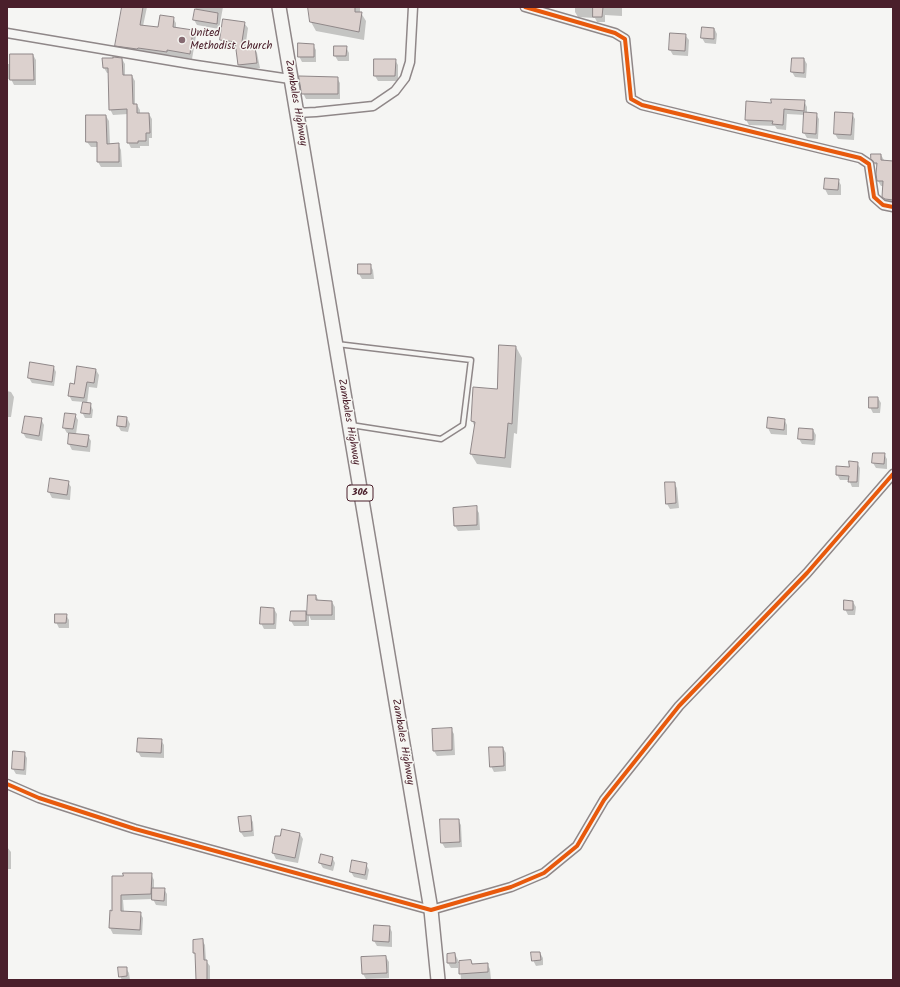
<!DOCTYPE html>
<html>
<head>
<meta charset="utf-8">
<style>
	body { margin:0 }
	#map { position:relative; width:900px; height:987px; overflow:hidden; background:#f5f5f3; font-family:Kalam,sans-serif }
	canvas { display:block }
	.frame { position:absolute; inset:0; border:8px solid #4a1f2b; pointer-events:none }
</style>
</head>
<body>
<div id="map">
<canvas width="900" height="987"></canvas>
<div class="frame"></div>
</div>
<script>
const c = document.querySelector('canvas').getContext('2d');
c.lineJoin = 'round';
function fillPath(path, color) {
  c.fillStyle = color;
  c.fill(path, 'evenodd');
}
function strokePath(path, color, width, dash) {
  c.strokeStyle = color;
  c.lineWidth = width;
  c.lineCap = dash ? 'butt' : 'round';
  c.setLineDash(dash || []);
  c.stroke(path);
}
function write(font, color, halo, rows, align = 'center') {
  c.font = font + ' Kalam,sans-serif';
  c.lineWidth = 3;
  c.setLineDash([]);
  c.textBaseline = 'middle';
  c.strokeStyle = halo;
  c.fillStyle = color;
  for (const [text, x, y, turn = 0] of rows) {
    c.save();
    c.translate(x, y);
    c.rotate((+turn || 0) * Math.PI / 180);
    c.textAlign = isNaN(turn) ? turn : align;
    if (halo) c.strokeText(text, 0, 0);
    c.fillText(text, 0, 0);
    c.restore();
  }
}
fillPath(new Path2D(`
	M123 7H147L143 26 159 28 173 18 176 23V28L193 31 196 36 192 59 170 55 169 57 119 51 116 46Z
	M196 7H223L219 29 197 25 194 20Z
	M309 7H360V13H361L366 21 364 40 316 31 311 22Z
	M575 7H622V16L605 15V22H597L595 18 578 17 575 12Z
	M244 23 248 28 245 49 254 48 257 53 260 68 242 70 239 65 237 47 224 45 221 39Z
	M703 28H714L717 34 716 44 705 43 702 38Z
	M685 35 689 40 688 56 673 55 670 50Z
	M313 45 316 50V62H302L299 56Z
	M335 47H346L349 53V61H338L335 56Z
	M33 55 36 60V85H14L11 79H7V64H11Z
	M122 59 125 64V76H132L135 81V105H137L140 110V114H149L152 119V138H149V146H140V148H131L128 142V114L113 115 110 109 109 73H107L104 68Z
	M804 59 807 64 806 78 795 77 792 72Z
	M395 60 398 65V81H378L375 76Z
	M337 78 340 83V99H306L303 93Z
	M804 101 807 107V114H816L819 119 818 139 807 138 804 133 805 115 787 114 786 130 777 129 775 126 749 125 746 120 772 104Z
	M852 114 855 119 854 140 838 139 835 134Z
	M87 116H106L109 121 110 145 118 144 121 150 122 167H101L98 162V147H91L87 142Z
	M881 155 884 160 893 162V205L886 202 883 197 884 186H881L878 181 877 167 872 158Z
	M826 179 838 180 841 185V195H828L825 189Z
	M370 265 373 270 374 279H362L359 274Z
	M516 347 522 358 517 434 514 433 511 468 477 464 471 454 475 427 472 421 498 390Z
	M53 366 56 372 54 386 32 383 29 378Z
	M96 370 99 375 97 388 89 387 87 404H90L93 410 92 418H85L82 412 84 402 72 401 69 395 75 385Z
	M7 391 11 392 14 397 11 417H8L7 424Z
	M878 398 881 403 880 413H873L870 407Z
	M75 415 78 420 76 434 88 436 91 441 90 452 72 450 69 444 70 433H67L64 428Z
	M25 417 41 419 44 425 42 441 26 438 23 433Z
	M127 418 130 424 128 432 121 431 118 426Z
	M769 419H784L787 425V435L771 434 768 428Z
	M813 430 816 435 815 445 802 444 799 439Z
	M884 454 887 459V469L876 468 873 463Z
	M857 463 860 468 859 487H852L849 480H840L837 474Z
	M51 479 68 482 71 487 70 500 52 498 49 492Z
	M674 483 677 488 679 508 670 509 667 504Z
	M454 508H476L479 513 480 530 458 531 455 526Z
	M309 596H316L319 601 332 602 335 607V620H311L309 615V626H294L291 621 306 612 308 616Z
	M853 602 856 607 855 615H848L845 609Z
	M274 609 277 614 276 629H264L261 623Z
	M66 615 69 620V628H59L56 622Z
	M451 729 454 734 455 755 437 756 434 751Z
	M161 740 164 745V758L141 757 138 752Z
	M503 748 506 753V771L494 772 491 766Z
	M24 753 27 758 26 775 16 774 13 769Z
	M250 817 253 822 254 836 244 837 240 831Z
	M458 820 461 825 462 847 445 848 442 843Z
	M300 834 303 839 298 863 276 859 273 853 276 837Z
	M7 847 11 852V869H7Z
	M332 857 335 863 333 871 323 868 320 863Z
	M366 864 369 870 367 880 354 877 351 872Z
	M151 874 154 880V889H164L167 894V906L156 905 153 899 123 900 124 912 140 913 143 918 142 935 113 934 110 928 111 911 113 912V877Z
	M389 926 392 932V947L377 946 374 941Z
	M202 940 205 945 206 961 210 966V980H197L196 956 194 953Z
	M540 953 543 958V965L536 966 533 960Z
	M455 954 458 960V962L471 961 473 965 487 964 490 969 491 980H461L460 963H458V968H451L448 963Z
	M386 957 389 962V978L366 979 363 974V958Z
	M126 968 129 973 130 980H122L120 976Z`), '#0003');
const building = new Path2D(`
	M122 7H143L140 25 158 27 160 15 174 17 173 27 193 30 190 54 167 50V52L138 48 137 49 115 46Z
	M308 7H355V12H362L359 32 310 22Z
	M593 7H603L602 17H593Z
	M195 9 218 13 217 24 193 20Z
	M223 19 245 22 241 48 255 46 257 63 238 65 235 42 220 40Z
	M702 27 714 28V39L701 38Z
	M670 33 686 34 685 51 669 50Z
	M298 43 314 44V57H298Z
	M334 46H347L346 56H334Z
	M10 54H33L34 80H10Z
	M113 57 122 58 123 75H132L133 104H137V113H149L150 133H146V141H138V143H127V109L109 110 108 68H103L102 58H113Z
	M792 58H804V73L791 72Z
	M374 59H396L395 76H374Z
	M299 76 338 77V94H302Z
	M771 99 805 100 804 111 784 109 783 125 772 124 773 121 745 120 746 101 771 103Z
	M804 112 817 113 816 134 803 133Z
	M835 112 853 113 851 135 834 134Z
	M86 115H106L107 144 119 143V162H97V142H86Z
	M871 154H881V160L893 161V200L885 199 882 197 883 181H877L876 174 877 163H874L871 159Z
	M825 178 839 179 838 190 824 189Z
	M358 264H371V274H358Z
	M499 345 516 346 512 424 508 423 505 458 470 454 475 422 471 421 473 387 497 389Z
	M30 362 54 366 52 382 28 378Z
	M77 366 96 369 94 383 87 382 84 398 68 396 70 383 74 384Z
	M869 397H878V408H869Z
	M83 402 91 403 90 414 81 413Z
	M65 413 76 414 73 429 63 428Z
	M25 416 42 418 39 436 22 433Z
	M118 416 127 417 126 427 117 426Z
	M768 417 785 419 784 430 767 428Z
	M799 428 813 429V440L798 439Z
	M69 433 89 435 87 447 68 444Z
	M873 453H885L884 464 872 463Z
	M849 461 858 462 857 482H848L849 476 836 475V466L849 467Z
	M50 478 69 481 67 495 48 492Z
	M665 482H675L676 503 666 504Z
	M477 506V525L454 526 453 508Z
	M308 595H316V600L332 601V615H307Z
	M844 600 853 601V610H844Z
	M261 607 274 608V624H260Z
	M291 611H306V621H290Z
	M55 614H67L66 623H55Z
	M452 728V750L433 751 432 729Z
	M138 738 162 739 161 753 137 752Z
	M489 747H503L504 766 490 767Z
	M13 751 25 752 24 770 12 769Z
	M251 816 252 831 240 832 238 817Z
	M440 819H459L460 842 441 843Z
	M282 829 300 833 295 858 272 853 275 836H280Z
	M321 854 333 857 331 866 319 863Z
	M352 860 367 863 365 875 350 872Z
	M123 873H152L151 894 121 895V911L141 912 140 930 109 928 110 910 112 911V876H123Z
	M152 888H165L164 901 152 900Z
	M374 925 390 926 389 942 373 941Z
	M203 939 204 960H207V980H196L195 953H193V940Z
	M531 952H540L541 960 532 961Z
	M455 953 456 963H447V954Z
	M386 956 387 973 362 974 361 957Z
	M471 960 472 964 488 963V972L459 974V961Z
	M118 967H127V976L119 977Z`);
fillPath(building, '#dcd1ce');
strokePath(building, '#8f8788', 1);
const service = new Path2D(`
	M337 344 471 360 463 425 441 439 351 425`);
const minor = new Path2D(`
	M525 7 615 33 625 39 631 99 642 105 860 158 869 164 874 197 883 205 893 207
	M7 33 196 65 290 79
	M296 113 316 112 373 106 395 91 405 78 410 62 413 7
	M7 784 39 798 135 829 431 910 511 887 544 873 577 846 604 800 679 706 807 573 893 474`);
const primary = new Path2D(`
	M279 7 431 910 438 980`);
strokePath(service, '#8f8788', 7);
strokePath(minor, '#8f8788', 11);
strokePath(primary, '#8f8788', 16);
strokePath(service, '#f5f5f3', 4);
strokePath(minor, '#f5f5f3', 8);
strokePath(primary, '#f5f5f3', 13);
strokePath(new Path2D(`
	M525 7 615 33 625 39 631 99 642 105 860 158 869 164 874 197 883 205 893 207
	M7 784 39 798 135 829 431 910 511 887 544 873 577 846 604 800 679 706 807 573 893 474`), '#e8590c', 4);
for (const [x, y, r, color] of [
	[182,40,4,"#866a71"]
]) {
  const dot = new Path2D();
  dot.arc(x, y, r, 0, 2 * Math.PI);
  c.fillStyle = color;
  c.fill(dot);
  strokePath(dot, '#f6f6f2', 1.5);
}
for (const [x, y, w] of [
	[360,493,26]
]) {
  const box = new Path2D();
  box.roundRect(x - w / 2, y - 8, w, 16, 3);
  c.fillStyle = '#f6f6f2';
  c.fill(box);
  strokePath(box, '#4a1f2b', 1);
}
write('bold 10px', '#4a1f2b', null, [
	["306",360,493]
]);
write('11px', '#4a1f2b', '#f6f6f2', [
	["United",190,34],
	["Methodist Church",190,47]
], 'left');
write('11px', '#4a1f2b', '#f6f6f2', [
	["Zambales Highway",295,103,80],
	["Zambales Highway",348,422,80],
	["Zambales Highway",402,742,80]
]);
</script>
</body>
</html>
